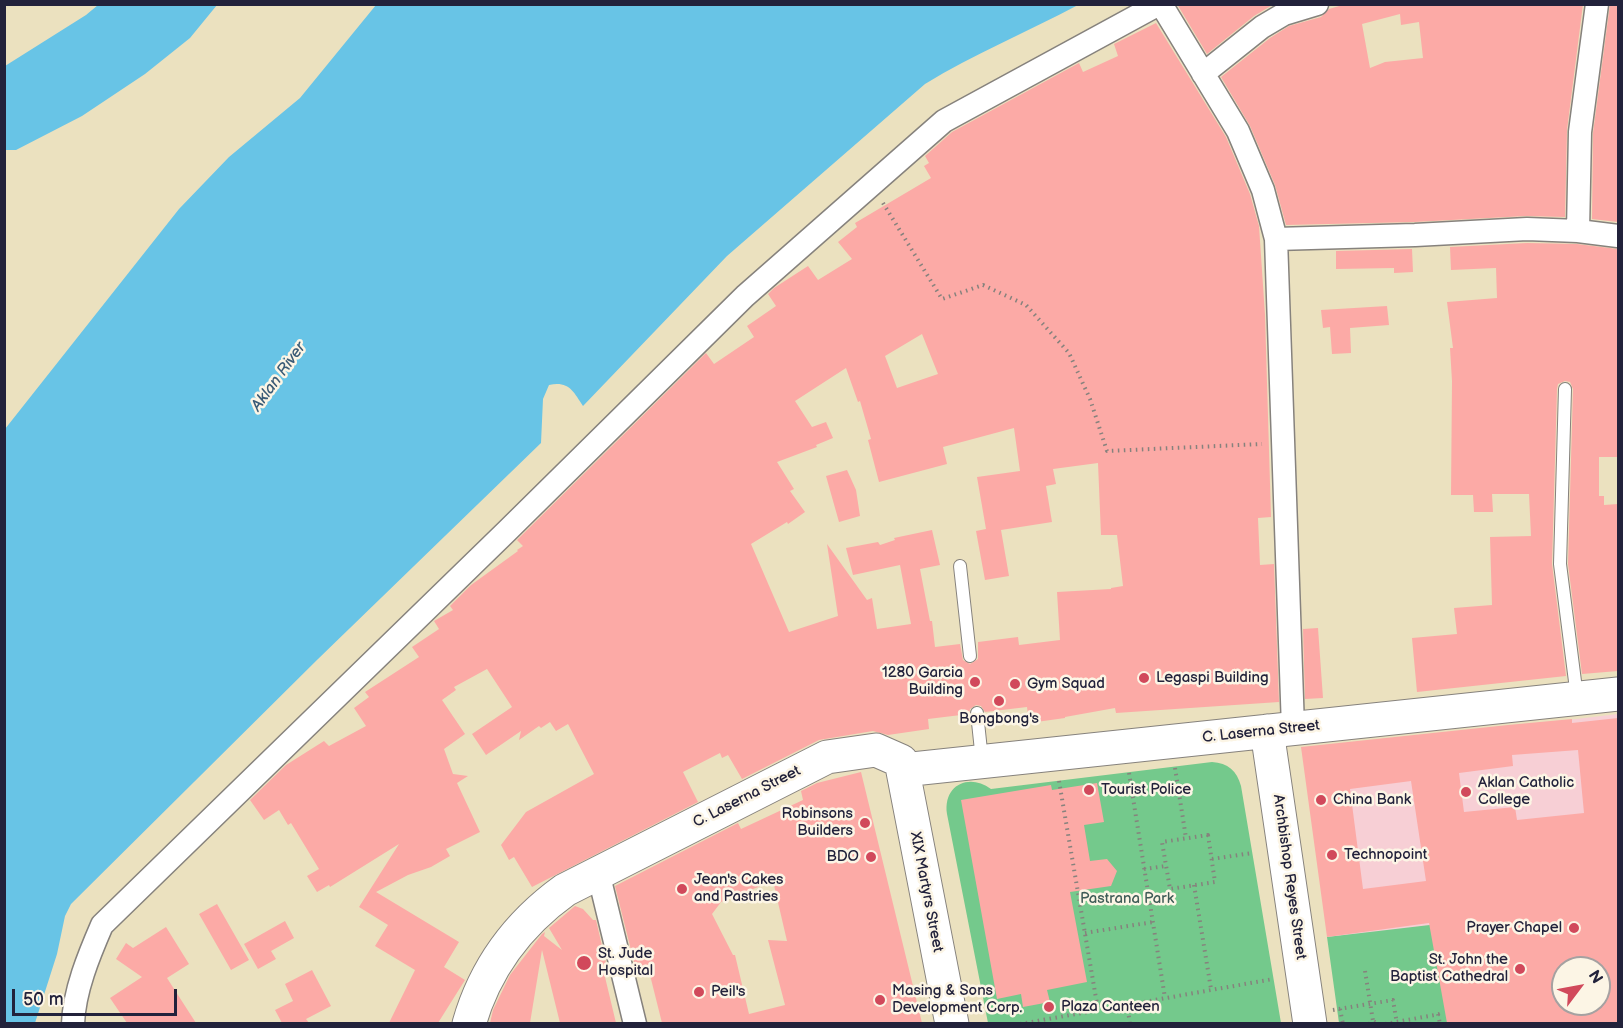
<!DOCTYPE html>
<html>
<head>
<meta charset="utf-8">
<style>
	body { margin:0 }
	#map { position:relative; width:1623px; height:1028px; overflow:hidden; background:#ebe1bf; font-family:"Balsamiq Sans",sans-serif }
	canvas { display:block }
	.frame { position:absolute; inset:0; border:6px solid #22223b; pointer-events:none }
	.north { position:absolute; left:1551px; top:956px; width:60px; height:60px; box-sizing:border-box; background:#fcf5e5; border:2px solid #a5a1a1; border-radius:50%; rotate:58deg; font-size:16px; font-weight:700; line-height:24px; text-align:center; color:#22223b }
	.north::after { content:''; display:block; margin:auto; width:21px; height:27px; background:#d1495b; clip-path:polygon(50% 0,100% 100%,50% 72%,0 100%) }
	.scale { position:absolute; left:12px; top:989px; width:165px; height:27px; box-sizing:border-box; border:3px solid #22223b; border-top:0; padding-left:8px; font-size:18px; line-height:21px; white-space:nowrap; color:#22223b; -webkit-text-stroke:4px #fcf5e5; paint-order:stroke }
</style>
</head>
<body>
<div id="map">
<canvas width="1623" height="1028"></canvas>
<div class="frame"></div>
<div class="north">N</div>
<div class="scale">50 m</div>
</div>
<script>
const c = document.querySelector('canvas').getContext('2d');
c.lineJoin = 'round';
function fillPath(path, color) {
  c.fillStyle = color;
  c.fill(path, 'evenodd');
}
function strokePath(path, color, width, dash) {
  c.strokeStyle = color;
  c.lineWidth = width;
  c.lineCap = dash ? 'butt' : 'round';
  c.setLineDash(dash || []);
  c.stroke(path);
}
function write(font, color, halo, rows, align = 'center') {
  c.font = font + ' "Balsamiq Sans",sans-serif';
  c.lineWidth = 5;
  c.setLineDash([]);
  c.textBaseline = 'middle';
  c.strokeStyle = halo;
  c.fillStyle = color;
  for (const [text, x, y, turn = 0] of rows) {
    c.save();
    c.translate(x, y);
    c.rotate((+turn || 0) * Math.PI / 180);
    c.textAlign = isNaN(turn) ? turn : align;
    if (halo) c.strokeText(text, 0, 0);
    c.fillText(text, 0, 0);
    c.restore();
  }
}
fillPath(new Path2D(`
	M1618 714V903L1331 937 1308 751Z`), '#f7cfd5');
fillPath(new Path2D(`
	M1212 762C1228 763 1237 771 1241 786L1281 1023H988L947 814C943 785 969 773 991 789Z
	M1618 903V1023H1339L1327 937ZM1563 968H1599V1004H1563Z`), '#74c98c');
fillPath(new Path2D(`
	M98 5H217L190 38 145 74 82 116 16 150H5V66L86 15Z
	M376 5H1078C1027 32 974 54 925 84L727 256 583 406C573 391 569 381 549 385L543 399 541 443 318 659 71 904 65 916 57 954 35 1023H5V429L179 209 229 157 300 98Z`), '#68c4e6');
fillPath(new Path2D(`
	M1177 4H1274L1254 16 1207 54Z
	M1346 4H1583L1567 130 1565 217 1526 216 1414 222 1286 225 1275 185 1250 126 1221 77 1270 38 1289 26 1321 17 1329 9ZM1400 14 1401 25 1419 22 1423 58 1385 62 1370 68 1362 24Z
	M1610 4H1618V222L1592 219 1593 133Z
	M1156 23 1226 137 1250 194 1259 226 1265 315 1271 517 1258 518 1260 565 1274 564 1279 702 1116 713 1115 708 1065 717V718L1029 723 1027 707 985 712 981 706 976 705 970 709 969 714 928 719 929 729 888 735 873 731 819 740 742 779 728 755 722 758 720 753 683 772 698 802 532 887 514 857 509 860 501 845 526 812 594 774 568 724 556 731 550 722 541 728 539 726 519 740 521 731 486 755 472 734 512 707 487 669 454 687 456 690 442 700 465 734 444 749 453 774 468 776 457 783 480 832 446 849 450 856 431 867 408 875 376 892 459 942 444 967 465 980 438 1023H389L415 970 375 946 388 925 359 907 399 844 330 887 329 885 317 892 307 876 319 869 291 823 288 825 279 810 264 820 250 800 286 765 324 741 329 746 366 726 354 708 369 697 365 692 419 657 412 647 439 629 434 621 453 610 450 606 471 585 518 551 517 550 523 546 517 540 706 353 714 364 754 337 747 326 776 306 768 294 774 288 808 266 818 280 852 259 838 242 857 227 855 223 931 178 924 166 929 163 925 156 952 132 1079 63 1083 72 1118 56 1114 44ZM922 334 938 374 897 388 885 356ZM846 368 858 402 860 401 871 439 868 440 879 482 947 464 943 447 1014 428 1020 471 977 477 986 529 976 531 985 580 1009 576 1001 530 1052 522 1046 486 1056 484 1053 469 1098 463 1101 535H1117L1123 586 1111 588V589L1057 592 1060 640 1019 645 1018 637 978 642V659L970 664 963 660 960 644 935 647 932 621H930L920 569 940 565 932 530 894 538 895 540 880 545 878 542 846 548 853 575 900 565 911 624 877 629 872 598 867 600 827 544 838 616 789 632 751 544 787 522 788 524 805 512 790 491 794 489 777 462 817 447 816 445 833 438 826 422 812 427 795 401Z
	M1527 243 1577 244 1618 249V457H1599V496H1604V505L1618 504V671L1582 674 1568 564 1573 389 1570 382 1565 381 1558 384 1557 389 1552 564 1566 676 1417 692 1412 638 1457 634 1454 608 1492 605 1490 537 1531 536 1529 494H1492L1493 512H1474L1473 495H1451L1452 381 1450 348H1453L1447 302 1497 298 1496 268 1451 270 1450 247Z
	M1412 249 1413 272 1394 273V268L1336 269V251Z
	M1387 306 1389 325 1350 328 1351 353 1332 354 1330 327 1323 328 1321 310Z
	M847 470 856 490 860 516 839 522 826 476Z
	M1318 628 1323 698 1305 699 1303 629Z
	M1618 718V1023H1447L1429 923 1327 937 1301 747 1508 725 1572 719V723ZM1578 750 1584 813 1517 820 1515 807 1464 812 1459 773 1513 766 1512 755ZM1411 781 1426 881 1363 889 1350 789ZM1563 968H1599V1004H1563Z
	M861 772 922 1023H662L648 967 636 970 615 886 738 823 741 829 803 800 801 791 817 783ZM773 881 787 941 768 940 785 1005 749 1014 735 955H733L712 914 721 902Z
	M1097 783 1104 822 1084 825 1090 861 1107 859 1117 871 1111 886 1070 892 1087 982 1047 990 1050 1002 1023 1007 1021 994 997 999 961 800 1051 785 1052 790Z
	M217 904 249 960 231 970 199 914Z
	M575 906 583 909 593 920H596L609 976 605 977 616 1023H560L542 950 530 1023H490L493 1010 510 975 542 934 545 932 544 936 562 950 549 928Z
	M285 921 294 938 271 951 276 959 258 969 244 944Z
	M166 927 189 964 167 978 196 1023H127L110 998 142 977 116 959 126 943 133 948Z
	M312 970 331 1006 306 1019 309 1023H282L275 1010 293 1001 285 984Z`), '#fcaaa6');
const lane = new Path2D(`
	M1565 389 1560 564 1577 697
	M960 566 970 656
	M977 713 982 760`);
const street = new Path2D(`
	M1161 4 1238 131 1263 190 1276 239 1293 728
	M1203 74 1262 27 1284 14 1317 4
	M1578 231 1580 132 1597 4
	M1276 239 1415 235 1527 229 1578 231 1618 236
	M598 872 635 1024
	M73 1024C74 991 89 955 102 925L507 531 745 296 944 121 1159 4`);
const secondary = new Path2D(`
	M1267 731 1310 1024
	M903 770 1618 694
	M469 1024C485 968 519 923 565 890L827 757 876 750 901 761 952 1024`);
strokePath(lane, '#86827d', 14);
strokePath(street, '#86827d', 25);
strokePath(secondary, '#86827d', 35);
strokePath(new Path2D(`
	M883 203 942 299 983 285 1026 305 1069 353 1090 399 1107 451 1262 444
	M1175 768 1186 838
	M1129 773 1165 998
	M1059 781 1098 1010
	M1208 835 1215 882 1170 889 1162 842Z
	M1212 859 1252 853
	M1144 869 1166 866
	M1194 885 1211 989
	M1085 933 1153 922
	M1365 971 1373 1021
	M1127 1004 1130 1024
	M1340 1009 1343 1024
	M1333 1010 1393 1000 1397 1024
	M1438 1014 1440 1024
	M1020 1024 1273 979
	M1369 1024 1373 1021 1378 1024
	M1385 1024 1440 1014`), '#86827d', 4, [1.5, 4.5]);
strokePath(lane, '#fff', 12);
strokePath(street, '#fff', 22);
strokePath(secondary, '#fff', 33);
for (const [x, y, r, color] of [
	[1144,678,6,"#d1495b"],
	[975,682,6,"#d1495b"],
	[1015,684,6,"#d1495b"],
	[999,701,6,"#d1495b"],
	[1089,790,6,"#d1495b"],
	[1466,792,6,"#d1495b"],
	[1321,800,6,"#d1495b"],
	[865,823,6,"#d1495b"],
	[1332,855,6,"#d1495b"],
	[871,857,6,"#d1495b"],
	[682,889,6,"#d1495b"],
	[1574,928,6,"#d1495b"],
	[584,963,8,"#d1495b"],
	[1520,969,6,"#d1495b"],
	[699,992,6,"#d1495b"],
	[880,1000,6,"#d1495b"],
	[1049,1007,6,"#d1495b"]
]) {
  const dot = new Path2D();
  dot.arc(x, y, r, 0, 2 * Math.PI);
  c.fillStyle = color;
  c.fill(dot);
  strokePath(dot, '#fcf5e5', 2);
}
write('15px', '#22223b', '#fcf5e5', [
	["1280 Garcia",963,673,"right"],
	["Building",963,690,"right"],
	["Legaspi Building",1156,678],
	["Gym Squad",1027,684],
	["Bongbong's",999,719,"center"],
	["Aklan Catholic",1478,783],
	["College",1478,800],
	["Tourist Police",1101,790],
	["China Bank",1333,800],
	["Robinsons",853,814,"right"],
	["Builders",853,831,"right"],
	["Technopoint",1344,855],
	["BDO",859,857,"right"],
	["Jean's Cakes",694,880],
	["and Pastries",694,897],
	["Prayer Chapel",1562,928,"right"],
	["St. Jude",598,954],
	["Hospital",598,971],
	["St. John the",1508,960,"right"],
	["Baptist Cathedral",1508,977,"right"],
	["Masing & Sons",892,991],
	["Development Corp.",892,1008],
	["Peil's",711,992],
	["Plaza Canteen",1061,1007]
], 'left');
write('15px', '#22223b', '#fcf5e5', [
	["C. Laserna Street",1261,732,-6],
	["C. Laserna Street",747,797,-27],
	["Archbishop Reyes Street",1289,877,82],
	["XIX Martyrs Street",926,892,79]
]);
write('15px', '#3f5c57', '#fcf5e5', [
	["Pastrana Park",1127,899]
]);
write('italic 16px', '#3a5b77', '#fcf5e5', [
	["Aklan River",279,377,-54]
]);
</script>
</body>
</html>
